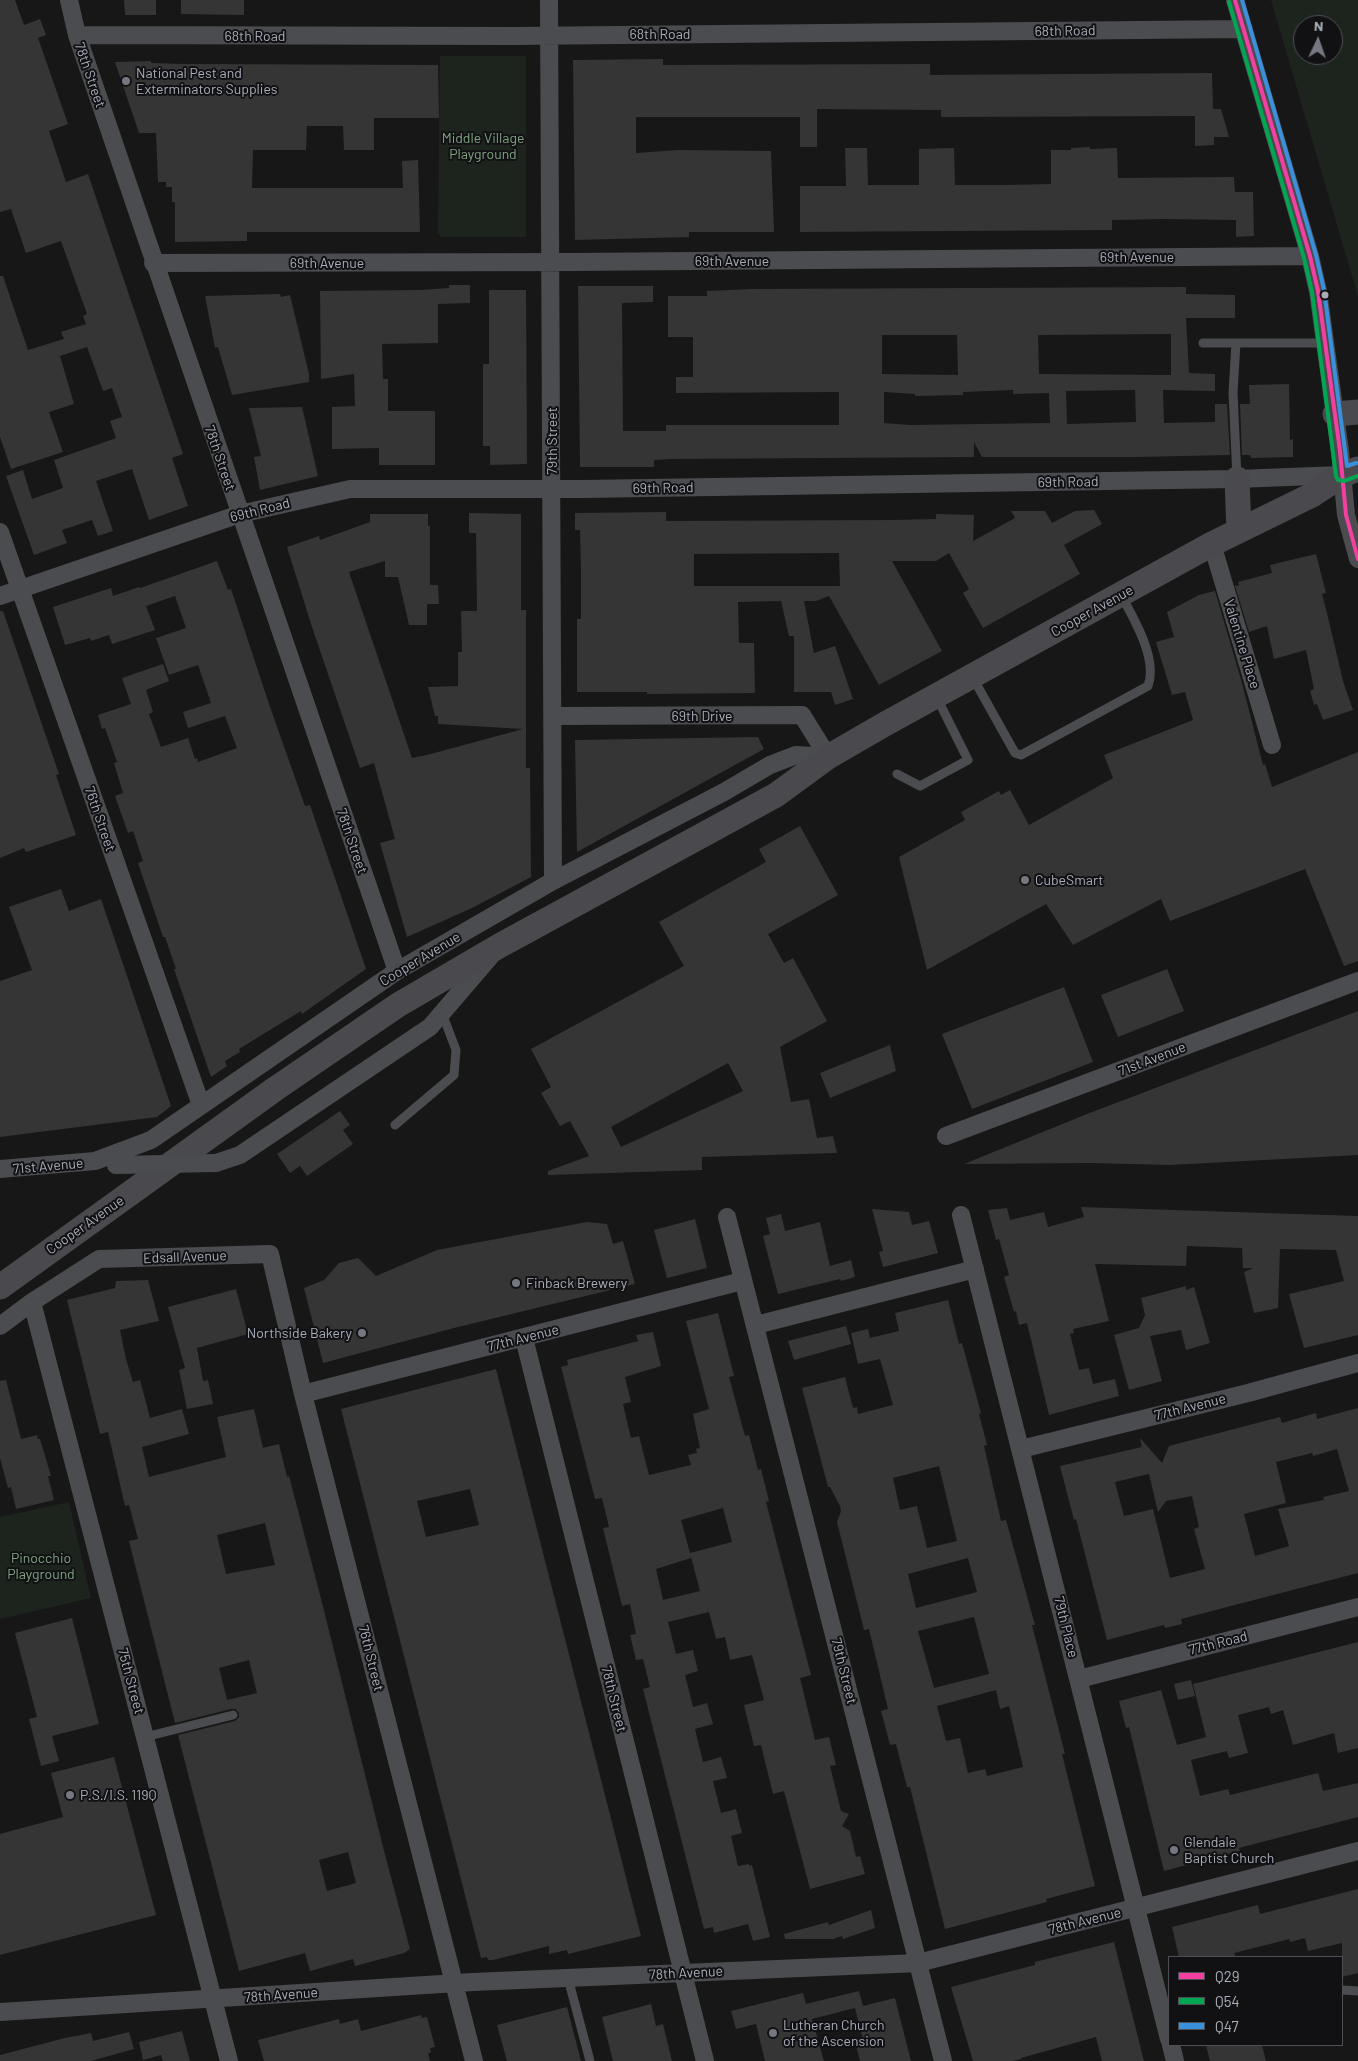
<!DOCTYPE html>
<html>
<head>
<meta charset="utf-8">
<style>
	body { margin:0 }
	#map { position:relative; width:1358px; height:2061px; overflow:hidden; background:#171717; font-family:Barlow,sans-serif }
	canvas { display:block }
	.legend { position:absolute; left:1168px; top:1956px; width:175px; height:90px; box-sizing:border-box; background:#111113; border:1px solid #4d4f55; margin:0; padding:6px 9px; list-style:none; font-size:15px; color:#a8adb8 }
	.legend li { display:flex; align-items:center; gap:10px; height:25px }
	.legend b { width:25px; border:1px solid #4d4f55 }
	.north { position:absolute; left:1293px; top:15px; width:50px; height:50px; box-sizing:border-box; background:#111113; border:1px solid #4d4f55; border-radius:50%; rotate:3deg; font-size:14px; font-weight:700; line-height:20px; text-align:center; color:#a8adb8 }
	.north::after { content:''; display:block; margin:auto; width:18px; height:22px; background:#757880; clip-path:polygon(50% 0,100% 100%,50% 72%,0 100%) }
</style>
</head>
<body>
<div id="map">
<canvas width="1358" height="2061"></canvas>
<ul class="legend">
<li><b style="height:6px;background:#f240a1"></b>Q29</li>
<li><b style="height:6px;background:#00a651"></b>Q54</li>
<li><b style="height:6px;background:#3a90db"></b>Q47</li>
</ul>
<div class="north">N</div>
</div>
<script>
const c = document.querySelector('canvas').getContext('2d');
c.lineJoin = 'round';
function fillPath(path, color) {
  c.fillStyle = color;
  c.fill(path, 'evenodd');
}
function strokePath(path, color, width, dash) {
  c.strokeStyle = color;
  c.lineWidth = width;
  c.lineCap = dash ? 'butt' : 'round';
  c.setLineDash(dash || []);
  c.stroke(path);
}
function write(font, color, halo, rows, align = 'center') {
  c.font = font + ' Barlow,sans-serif';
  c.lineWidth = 4;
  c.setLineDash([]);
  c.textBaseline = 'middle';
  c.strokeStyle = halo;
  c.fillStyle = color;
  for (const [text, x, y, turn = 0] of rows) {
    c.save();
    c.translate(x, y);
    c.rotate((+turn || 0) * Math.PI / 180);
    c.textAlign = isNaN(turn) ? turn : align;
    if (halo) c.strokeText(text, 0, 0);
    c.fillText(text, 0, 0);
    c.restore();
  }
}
fillPath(new Path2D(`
	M1271 0H1358V297L1357 293ZM1303 25H1333V55H1303Z
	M440 56H526V237H440V235L438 234Z
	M69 1502 91 1598 0 1619V1517Z`), '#1d241e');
fillPath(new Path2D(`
	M0 0H15L24 25 40 19 46 35 38 38 68 124 49 131 66 182 88 174 183 454 172 458 188 506 149 520 132 469 96 481 113 531 98 536 92 520 62 530 67 543 34 555 6 476 23 470 32 499 63 488 54 460 116 438 110 421 122 417 112 388 103 391 87 347 60 356 74 404 49 412 63 452 11 469 0 437V276H3L28 350 64 339 61 332 86 324 83 316 87 314 61 241 26 253 11 209 0 212Z
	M124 0H156V15H125Z
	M181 0H244V15L181 14Z
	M663 59V65L930 64V75L1212 73 1213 109H1221L1229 137H1214V145L1195 146V116L941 117V110L817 109V147H800V117H636V153L678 150 771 151 774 232H689V237L575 240 573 60Z
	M151 61V63L184 64 438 65 439 118H374V150H344L343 126H307L306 150H253L252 188H403L402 161 418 160 420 232H247V241L175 242V202H172V187H166V182H158L156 133H139L115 62Z
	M1090 147V149L1117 148 1118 178 1234 177 1235 192H1253L1254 236 1236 237V220L1163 219 1112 220V230L800 232V186H846L845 148H867L868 185H919V149L954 148 955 185H1006L1051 184V150H1071V148Z
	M449 285H470V303L438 304V343L382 344 383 379H388V411H435V465H379V448L332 449V407L355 406 354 374 321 379 320 291 420 290 449 288Z
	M578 286H653V302L622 303 623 431H666V425H839V392L676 393V377H693V337H668V296H707V291L752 289 1186 287V294L1235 295V318H1186L1189 373 1215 374V391L1163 390 1164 423 1215 422V404H1227L1230 455 1138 457H982L974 442V457L670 459 654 460V467H580ZM1171 334V375L1039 374 1038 335ZM882 335H957L958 375 882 374ZM1013 390V394L1049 393 1050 423 910 425 884 423V392L915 394V396L963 395V392ZM1135 390 1136 422 1067 424 1066 391Z
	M489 290H526L527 464 490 465V446H483V364H489Z
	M280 294 281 297 290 295 309 374V382L232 395 218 347 215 348 205 296Z
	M1289 384 1290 440 1293 439V457L1251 458 1250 455H1242L1240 404H1250L1249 385Z
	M302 407 318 476 260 490 254 457 261 456 249 408Z
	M1094 510 1102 524 1064 545 1080 574 983 628 963 593 969 589 949 553 936 561H892L942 651 879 685 829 596 816 601H804L814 653 835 646 853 699 835 705 831 692H794V636H789L781 601 738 602 739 643H754L755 693 647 694V692H577V619H581V570L580 530H575V513L666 512V521L893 520 936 519V514L974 515 973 541 1015 518 1011 511H1045L1052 523 1075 511ZM839 553 840 586H694V554Z
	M469 513 521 514V610H526V768H530L531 877 472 908 407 937 380 843 395 839 374 763 360 768 311 624 287 547 319 536 320 540 370 522V514H428V526H430V585H438L439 604H427V625H409L398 577H385V561L349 572 412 758 427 755 523 729 438 724V716H435L428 687 458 686V652H462L461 611H477L476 533H469Z
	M1316 554 1326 593 1322 594 1327 613 1343 681 1353 710 1323 720 1317 704 1314 705 1310 691 1314 689 1306 650 1274 659 1267 626 1249 632 1235 586 1239 585 1238 582 1272 573 1270 565Z
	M217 561 228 590 231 589 269 704 305 806 310 805 366 969 302 1014 301 1011 239 1049 240 1052 225 1061 227 1066 211 1077 174 969H176L165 937H163L138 863 143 861 133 831 128 833 115 796 123 793 114 763 117 762 105 728 102 729 98 715 131 704 122 678 163 664 169 681 146 690 153 712 149 714 161 747 188 738 195 759 197 758 198 762 237 748 225 716 188 728 183 712 211 703 198 665 169 675 156 638 186 628 175 596 146 606 155 630 112 644 109 635 91 641 90 638 65 645 53 607 111 588 113 596 139 587 140 588Z
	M1215 591 1242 683 1263 765 1265 764 1272 787 1358 752V961L1344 966 1305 869 1170 921 1161 899 1073 945 1046 904 927 970 899 857 965 820 961 812 999 791 1001 795 1010 790 1029 825 1113 778 1104 755 1193 720 1185 692 1172 695 1156 642 1174 637 1167 612 1199 595Z
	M0 611H3L59 774 56 775 76 835 26 852 24 848 0 858Z
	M758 737 764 749 577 852 575 740Z
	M800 826 838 895 768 934 784 963 793 958 827 1021 780 1047 791 1102 809 1099 817 1138 833 1136 837 1153 702 1157V1170L548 1175V1171L589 1156 570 1121 560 1126 541 1093 551 1087 531 1049 684 966 659 922 766 862 759 849ZM728 1063 743 1091 621 1147 611 1127Z
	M61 889 69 911 101 899 171 1106 157 1117 0 1137V981L32 970 9 907Z
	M1167 969 1184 1011 1118 1037 1101 995Z
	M1064 987 1093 1062 972 1109 942 1034Z
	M1358 1011V1155L1170 1165 1091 1163 964 1164 1087 1114Z
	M890 1045 896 1071 830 1098 820 1073Z
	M340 1111 350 1125 343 1130 353 1144 307 1176 300 1166 290 1173 277 1154Z
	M1081 1207 1358 1216V1335L1304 1348 1289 1294 1344 1281 1336 1250 1280 1249 1278 1308 1254 1313 1244 1272 1253 1268H1243L1242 1248 1187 1246 1186 1266 1095 1264 1109 1321 1073 1329 1074 1333 1070 1334 1079 1370 1089 1368 1093 1384 1115 1379 1119 1396 1049 1415 1027 1323 1019 1325 1016 1311 1014 1312 1004 1277 1009 1275 999 1239 996 1240 988 1210 1007 1208 1010 1220 1044 1212 1048 1227 1084 1217Z
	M872 1209 909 1212 912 1225 929 1221 938 1253 883 1267 879 1252 883 1251Z
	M781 1214 785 1231 820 1222 830 1266 851 1260 855 1277 841 1281 840 1279 778 1294 763 1236 770 1234 766 1218Z
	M695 1219 707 1268 667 1278 654 1230Z
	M587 1222 607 1224 613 1244 623 1241 635 1284 454 1328 323 1363 304 1288 324 1280 339 1263 358 1258 376 1276 437 1250Z
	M148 1280 159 1321 120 1330 126 1359 133 1382 140 1380 150 1418 182 1409 189 1434 142 1447 149 1477 226 1457 217 1417 254 1409 263 1448 279 1444 287 1477 289 1476 319 1591 383 1847 410 1949 404 1953 355 1966 353 1959 310 1971 305 1953 239 1971 178 1735 235 1721 239 1717V1713L235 1709H231L175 1723 129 1541 138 1539 129 1505 125 1506 108 1432 100 1434 67 1300 115 1288 116 1281ZM265 1523 275 1565 226 1574 217 1535ZM249 1660 257 1693 227 1700 219 1668ZM348 1852 356 1883 327 1891 319 1860Z
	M1186 1286V1290L1194 1287 1210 1343 1186 1350 1181 1330 1150 1336 1162 1381 1129 1390 1114 1335 1139 1328 1145 1315 1141 1298Z
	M236 1289 248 1334 197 1348 203 1381 208 1380 213 1404 187 1409 179 1370 185 1368 168 1307Z
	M948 1300 959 1344 962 1343 981 1413 979 1414 987 1445 984 1446 1001 1521 1006 1520 1030 1607 1035 1625H1032L1065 1754H1062L1095 1886 1046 1899 1047 1902 945 1929 910 1787H907L896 1744 890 1745 886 1729 881 1711 888 1709 869 1629 864 1630 837 1522 841 1511 840 1506 830 1487H828L802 1388 845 1377 853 1408 857 1407 858 1414 893 1405 880 1359 858 1364 851 1333 868 1329 870 1338 899 1331 895 1313ZM939 1466 957 1541 927 1548 917 1506 900 1510 893 1478ZM968 1558 977 1592 916 1608 908 1574ZM974 1617 989 1674 934 1688 918 1631ZM996 1690 1000 1709 1009 1706 1023 1767 987 1776 985 1769 968 1773 960 1738 946 1741 937 1706Z
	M718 1313 734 1376 729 1377 745 1436 749 1435 758 1470 761 1469 769 1501 766 1502 811 1675 800 1678 815 1740 829 1737 836 1765 830 1766 841 1811 849 1814 842 1826 850 1831 856 1857 860 1856 865 1874 810 1889 784 1791 773 1794 761 1745 754 1746 744 1705 764 1700 752 1655 730 1660 725 1637 716 1639 709 1612 668 1622 676 1654 693 1650 698 1671 685 1675 693 1707 707 1703 713 1724 695 1729 703 1762 721 1757 727 1778 713 1781 721 1813 736 1809 742 1833 731 1836 738 1866 749 1864V1866L752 1865 770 1937 753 1941 748 1924 714 1933 713 1927 704 1929 643 1689 650 1687 643 1659 636 1660 630 1635 636 1634 630 1604 622 1606 603 1528 609 1527 602 1498 595 1499 561 1367 568 1365 567 1360 638 1341 636 1335 653 1332 661 1366 625 1377 631 1402 623 1404 631 1438 639 1436 649 1475 691 1465 688 1455 697 1453 696 1449 700 1448 693 1414 709 1409 686 1321ZM723 1508 732 1542 690 1553 681 1520ZM690 1553 700 1591 663 1600 656 1569 691 1558Z
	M846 1326 851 1344 794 1360 788 1341Z
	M496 1369 641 1936 568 1954 567 1950 549 1954V1946L493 1960H488L487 1957 481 1958 341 1409ZM470 1489 479 1525 426 1537 417 1501Z
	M6 1380 21 1439 37 1435 38 1439H40L51 1476H48L54 1500 16 1509 11 1487 8 1488 0 1458V1381Z
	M1358 1408V1573L1181 1619 1182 1624 1165 1628 1164 1625 1107 1640 1076 1519 1074 1520 1060 1466 1142 1447 1143 1453 1140 1438 1162 1463 1169 1446 1280 1417 1282 1423 1316 1413 1317 1419ZM1337 1449 1349 1491 1323 1497 1324 1500 1278 1509 1289 1546 1255 1556 1244 1514 1286 1503 1276 1462 1312 1453 1313 1456ZM1149 1474 1158 1512 1166 1501 1192 1496 1199 1527 1194 1529 1205 1569 1170 1578 1153 1509 1124 1516 1115 1482Z
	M72 1618 99 1724 52 1736 59 1761 41 1766 29 1719 37 1717 15 1633Z
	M1358 1642V1748L1338 1753 1334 1733 1293 1745 1283 1710 1271 1714 1269 1707 1238 1715 1248 1753 1229 1758 1227 1751 1191 1760 1200 1796 1228 1789 1230 1795 1318 1773 1323 1791 1358 1783V1817L1239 1848 1240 1851 1164 1871 1129 1727 1126 1728 1119 1701 1161 1690 1177 1745 1206 1737 1193 1684Z
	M1191 1680 1195 1696 1178 1700 1174 1684Z
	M114 1757 156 1915 0 1955V1834L63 1817 51 1773Z
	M1358 1889V1973L1342 1977V1943L1308 1951 1305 1938 1290 1942V1939L1234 1953 1236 1957H1179L1172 1927 1258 1905 1260 1914Z
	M871 1910 875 1928 843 1939 842 1936 833 1939H785L784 1934 828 1922 829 1925Z
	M1114 1942 1144 2061H1102L1096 2037 1021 2058 1022 2059 1012 2061H973L951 1987 1035 1965V1962Z
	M859 1991 863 2006 895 1998 911 2061H860L856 2045 864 2043 855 2008 812 2019 824 2061H765L756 2024 736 2029 731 2011 803 1993 806 2004Z
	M651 2004 656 2026 663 2024 672 2061H613L602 2017Z
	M567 2007 581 2061H507L497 2025Z
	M421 2015 422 2018 427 2017 435 2047 430 2048 431 2053H428L430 2061H264L258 2040 339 2019 340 2024 358 2019 361 2031Z
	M182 2031 190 2061H163L161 2055 143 2060 139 2042Z
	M129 2032 134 2049 91 2061H0V2055L65 2038 91 2033 93 2041Z
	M1206 2045H1262L1266 2061H1210Z`), '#353536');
strokePath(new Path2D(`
	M1203 343H1325
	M1236 343 1233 393 1237 478
	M973 678 1015 753 1021 755 1148 686C1158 659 1134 619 1121 595
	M897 774 920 786 968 760 937 698
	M395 1125 454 1075 456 1050 442 1013
	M145 1737 233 1715
	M568 1978 590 2061
	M1342 1990 1358 1991`), '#4b4c50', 9);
strokePath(new Path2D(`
	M69 0 77 35 397 971
	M549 0 553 881
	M1235 0 1310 256 1318 291 1340 451 1346 515 1358 559
	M77 35 514 36 1244 29
	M153 263 570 262 1310 256
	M0 532 201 1105
	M1212 544 1272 745
	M0 596 240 514 350 489H583L1237 479 1340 475
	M553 716 802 715 828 757
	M946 1136 1358 981
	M216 1163 240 1155 430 1027 490 957
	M0 1169 95 1161 151 1140 397 971 553 881 724 792 770 765 796 755 828 757
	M961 1215 1169 2039
	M727 1217 943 2061
	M32 1302 229 2061
	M756 1325 975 1269
	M0 1326 32 1302 99 1259 270 1254 303 1394 474 2061
	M524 1338 705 2061
	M303 1394 742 1281
	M1021 1449 1248 1393 1358 1363
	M1079 1679 1358 1607
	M0 2012 473 1982 918 1963 1358 1851
	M1171 2045 1175 2061`), '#4b4c50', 18);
strokePath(new Path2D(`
	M1335 414 1358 412
	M1237 479 1239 530
	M0 1287 275 1089 398 1005 499 946 776 795 828 757 885 724 1212 544 1312 495 1342 475 1358 469`), '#4a4a4e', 25);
strokePath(new Path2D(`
	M116 1165 216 1163`), '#4b4c50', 18);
strokePath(new Path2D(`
	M1235 0 1310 256 1318 291 1340 451 1346 515 1358 559`), '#f240a1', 4);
strokePath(new Path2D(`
	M1229 2 1304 258 1312 292 1336 476 1338 480 1344 481 1358 476`), '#00a651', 4);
strokePath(new Path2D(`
	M1242 0 1316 255 1324 290 1347 466 1356 463`), '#3a90db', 4);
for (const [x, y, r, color] of [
	[126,81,5,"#757880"],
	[1325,295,4.5,"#a8adb8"],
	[1025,880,5,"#757880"],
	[516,1283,5,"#757880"],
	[362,1333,5,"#757880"],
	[70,1795,5,"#757880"],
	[1174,1850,5,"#757880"],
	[773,2033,5,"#757880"]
]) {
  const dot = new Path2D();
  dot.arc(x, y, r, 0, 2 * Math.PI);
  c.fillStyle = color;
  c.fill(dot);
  strokePath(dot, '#111113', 2);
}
write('14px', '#a8adb8', '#111113', [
	["68th Road",1065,31,-1],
	["68th Road",660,34],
	["68th Road",255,36],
	["78th Street",90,75,71],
	["69th Avenue",1137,257],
	["69th Avenue",732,261],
	["69th Avenue",327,263],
	["79th Street",552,441,-90],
	["78th Street",220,458,71],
	["69th Road",1068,482,-1],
	["69th Road",663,488,-1],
	["69th Road",260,510,-14],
	["Cooper Avenue",1092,611,-29],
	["Valentine Place",1242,644,73],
	["69th Drive",702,716],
	["76th Street",100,819,71],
	["78th Street",352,841,71],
	["Cooper Avenue",420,959,-31],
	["71st Avenue",1152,1059,-21],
	["71st Avenue",48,1166,-5],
	["Cooper Avenue",85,1225,-35],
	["Edsall Avenue",185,1257,-2],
	["77th Avenue",523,1338,-14],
	["77th Avenue",1190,1407,-14],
	["79th Place",1066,1627,76],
	["77th Road",1218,1643,-14],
	["76th Street",371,1658,76],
	["79th Street",844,1671,76],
	["75th Street",131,1681,75],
	["78th Street",614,1699,76],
	["78th Avenue",1085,1921,-14],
	["78th Avenue",686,1973,-3],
	["78th Avenue",281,1995,-4]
]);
write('14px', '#a8adb8', '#111113', [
	["National Pest and",136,73],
	["Exterminators Supplies",136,89],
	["CubeSmart",1035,880],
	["Finback Brewery",526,1283],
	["Northside Bakery",352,1333,"right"],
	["P.S./I.S. 119Q",80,1795],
	["Glendale",1184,1842],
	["Baptist Church",1184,1858],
	["Lutheran Church",783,2025],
	["of the Ascension",783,2041]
], 'left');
write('14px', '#7fa381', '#111113', [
	["Middle Village",483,138],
	["Playground",483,154],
	["Pinocchio",41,1558],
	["Playground",41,1574]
]);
</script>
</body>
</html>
